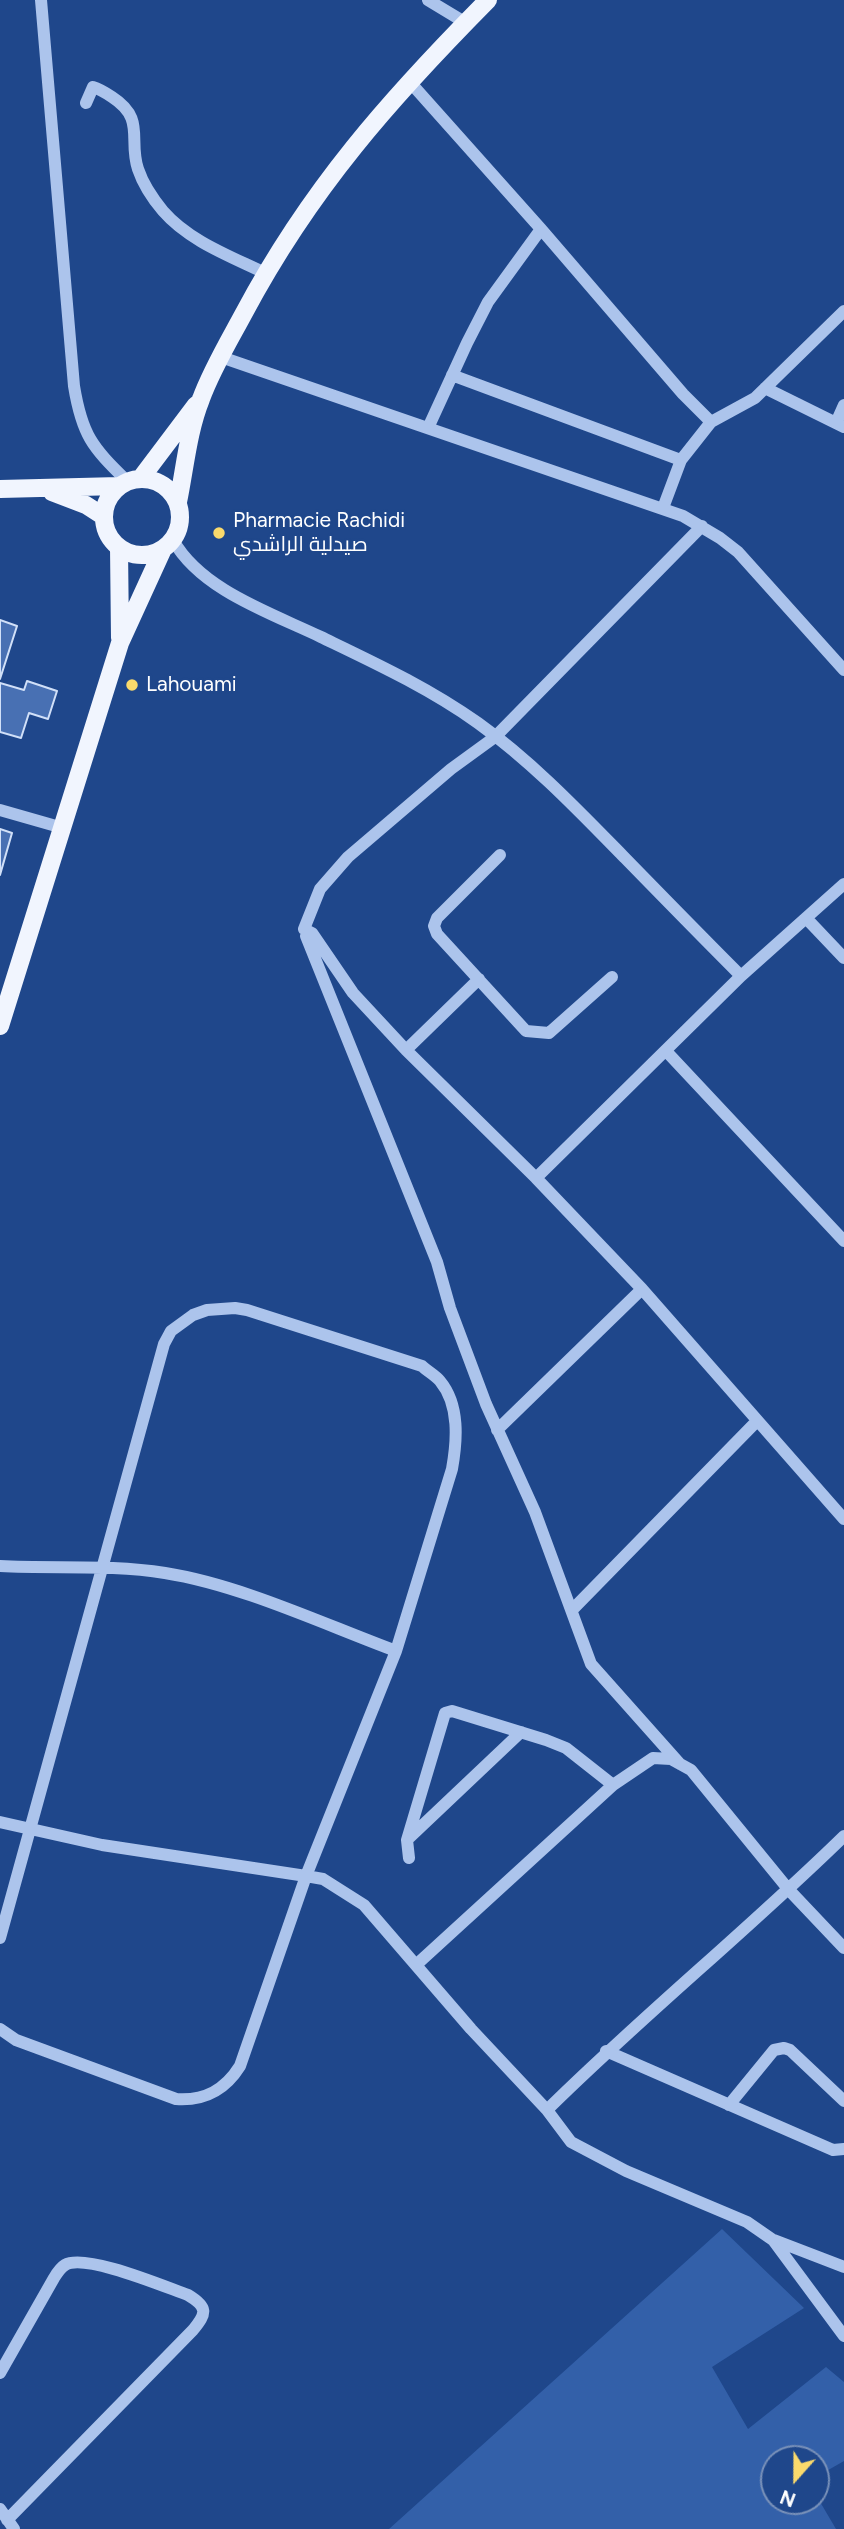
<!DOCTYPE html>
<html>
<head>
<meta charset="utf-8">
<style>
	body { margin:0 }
	#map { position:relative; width:844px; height:2529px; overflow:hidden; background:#1f478b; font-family:Figtree,sans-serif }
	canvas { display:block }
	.north { position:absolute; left:760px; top:2445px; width:70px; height:70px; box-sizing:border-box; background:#1f478b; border:2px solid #7991b9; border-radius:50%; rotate:201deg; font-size:19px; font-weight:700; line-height:28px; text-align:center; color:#fff }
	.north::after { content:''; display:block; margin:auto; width:24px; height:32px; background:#fada6c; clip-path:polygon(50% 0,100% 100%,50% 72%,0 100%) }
</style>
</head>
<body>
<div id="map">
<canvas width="844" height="2529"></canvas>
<div class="north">N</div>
</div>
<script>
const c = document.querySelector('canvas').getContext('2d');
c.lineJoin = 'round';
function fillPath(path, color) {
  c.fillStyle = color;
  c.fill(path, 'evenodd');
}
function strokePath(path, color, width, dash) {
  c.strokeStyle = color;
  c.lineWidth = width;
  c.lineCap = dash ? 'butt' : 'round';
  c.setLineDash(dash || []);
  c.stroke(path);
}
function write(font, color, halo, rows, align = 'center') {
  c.font = font + ' Figtree,Cairo,sans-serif';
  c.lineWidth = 5;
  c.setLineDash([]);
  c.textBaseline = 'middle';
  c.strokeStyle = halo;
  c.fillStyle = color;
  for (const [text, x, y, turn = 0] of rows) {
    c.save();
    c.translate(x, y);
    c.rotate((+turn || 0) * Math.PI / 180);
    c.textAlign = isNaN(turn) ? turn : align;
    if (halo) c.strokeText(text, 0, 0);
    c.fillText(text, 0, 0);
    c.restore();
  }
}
fillPath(new Path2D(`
	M722 2229 804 2308 712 2367 748 2429 826 2367 844 2382V2461L816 2477V2459H774V2501H816V2495L836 2529H389Z`), '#3360a9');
const building = new Path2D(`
	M0 620 17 626 0 679Z
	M27 681 57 691 48 719 29 713 21 738 0 732V683L24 690Z
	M0 829 12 833 0 875Z`);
fillPath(building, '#4870b3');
strokePath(building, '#d1e0f8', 2);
strokePath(new Path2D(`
	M41 0 74 386C82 435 92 447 127 481
	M428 0 466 23
	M409 81 541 229 683 394 711 422 755 398 844 311
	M86 103 93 87C100 89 106 93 112 97 146 119 128 139 138 169 143 184 153 199 163 211 189 241 230 256 265 273
	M221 357 683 516 720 538 738 552 844 670
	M452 375 681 460
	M765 388 844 427
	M836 423 844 405
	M428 428 467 343 488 302 541 229
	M663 508 681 460 711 422
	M702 526 495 737 451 769 348 857 320 889 304 929 312 933 353 993 406 1050 536 1178 642 1289 844 1519
	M173 540C201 590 271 613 321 637 375 663 429 688 478 723 531 761 577 809 622 855 662 896 701 936 741 976
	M0 810 63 828
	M500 855 437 918 434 926 437 934 526 1031 549 1033 612 977
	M806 918 844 958
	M306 936 437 1262 450 1308 486 1404 535 1512 591 1664 680 1764
	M406 1050 479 979
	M666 1051 844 1241
	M536 1178 741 976 844 884
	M497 1430 642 1289
	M0 1566C55 1569 111 1564 165 1573 241 1585 323 1624 396 1651L306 1876 240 2066C225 2090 205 2101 176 2099L16 2040 0 2029
	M572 1610 757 1421
	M0 1822 102 1845 306 1876 323 1879 364 1905 471 2029 547 2110 571 2142 626 2171 747 2222 773 2240 844 2336
	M408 1839 521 1732
	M409 1858 407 1840 445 1713 452 1711 546 1740 566 1748 613 1785
	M0 1938 164 1344 171 1331 193 1315 207 1310 235 1308 247 1310 422 1366C427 1371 435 1375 440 1381 460 1405 457 1441 452 1469L396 1651
	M416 1965 613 1785 653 1758 671 1759 691 1770 789 1890 844 1948
	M606 2051 833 2150 844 2149
	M729 2105 774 2050 784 2048 790 2050 844 2101
	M547 2110C643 2015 748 1930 844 1836
	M774 2240 844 2267
	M0 2373 54 2278C57 2273 60 2268 65 2265 85 2253 165 2287 188 2295 208 2307 207 2313 193 2330L7 2520
	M0 2509 14 2529`), '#acc4ec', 12);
strokePath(new Path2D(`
	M141 478 196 405
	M104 517a38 38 0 1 1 76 0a38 38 0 1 1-76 0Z
	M0 489 119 486
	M52 492 86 505 103 516
	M178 502C185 468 188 431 201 399 212 369 229 341 244 313 310 189 390 99 488 0
	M119 547 120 638
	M0 1026 120 643 163 549`), '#f1f5fe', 18);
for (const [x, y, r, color] of [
	[219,533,7,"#fada6c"],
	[132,685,7,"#fada6c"]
]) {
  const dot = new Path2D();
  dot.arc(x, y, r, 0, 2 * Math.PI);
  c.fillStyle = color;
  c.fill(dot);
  strokePath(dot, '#1f478b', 2.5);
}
write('21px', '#fff', '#1f478b', [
	["Pharmacie Rachidi",233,521],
	["صيدلية الراشدي",233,545],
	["Lahouami",146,685]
], 'left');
</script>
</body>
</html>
